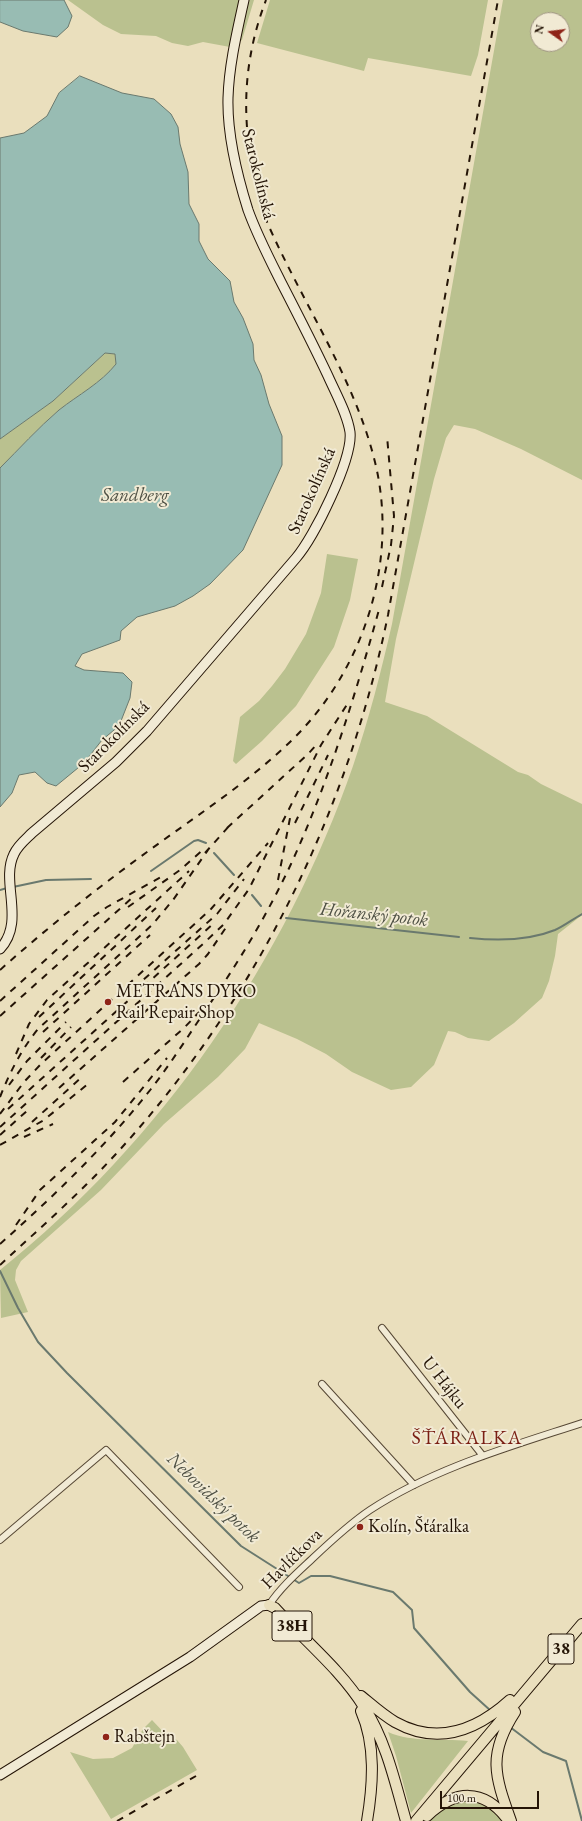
<!DOCTYPE html>
<html>
<head>
<meta charset="utf-8">
<style>
	body { margin:0 }
	#map { position:relative; width:582px; height:1821px; overflow:hidden; background:#eadfbd; font-family:"EB Garamond",serif }
	canvas { display:block }
	.north { position:absolute; left:530px; top:12px; width:40px; height:40px; box-sizing:border-box; background:#f1ead4; border:1px solid #9f9482; border-radius:50%; rotate:284deg; font-size:11px; font-weight:700; line-height:16px; text-align:center; color:#241406 }
	.north::after { content:''; display:block; margin:auto; width:14px; height:18px; background:#8f2418; clip-path:polygon(50% 0,100% 100%,50% 72%,0 100%) }
	.scale { position:absolute; left:440px; top:1791px; width:99px; height:18px; box-sizing:border-box; border:2px solid #241406; border-top:0; padding-left:5px; font-size:12px; line-height:14px; white-space:nowrap; color:#241406; -webkit-text-stroke:3px #f1ead4; paint-order:stroke }
</style>
</head>
<body>
<div id="map">
<canvas width="582" height="1821"></canvas>
<div class="north">N</div>
<div class="scale">100 m</div>
</div>
<script>
const c = document.querySelector('canvas').getContext('2d');
c.lineJoin = 'round';
function fillPath(path, color) {
  c.fillStyle = color;
  c.fill(path, 'evenodd');
}
function strokePath(path, color, width, dash) {
  c.strokeStyle = color;
  c.lineWidth = width;
  c.lineCap = dash ? 'butt' : 'round';
  c.setLineDash(dash || []);
  c.stroke(path);
}
function write(font, color, halo, rows, align = 'center') {
  c.font = font + ' "EB Garamond",serif';
  c.lineWidth = 4;
  c.setLineDash([]);
  c.textBaseline = 'middle';
  c.strokeStyle = halo;
  c.fillStyle = color;
  for (const [text, x, y, turn = 0] of rows) {
    c.save();
    c.translate(x, y);
    c.rotate((+turn || 0) * Math.PI / 180);
    c.textAlign = isNaN(turn) ? turn : align;
    if (halo) c.strokeText(text, 0, 0);
    c.fillText(text, 0, 0);
    c.restore();
  }
}
fillPath(new Path2D(`
	M68 0H254L242 40 230 47 203 42 188 46 172 43 156 36 121 34 103 25Z
	M270 0H488L478 55 471 76 368 58 364 71 257 43Z
	M503 0H582V480L521 449 475 429 454 425 446 438 434 479 396 639 385 702 427 716 518 772 528 775 541 784 582 804V915L558 934 555 956 549 981 542 998 514 1023 489 1041 468 1038 455 1032 448 1031 434 1065 411 1087 391 1090 352 1072 326 1054 297 1039 259 1023 245 1049 218 1077 164 1124 101 1190 21 1261 16 1270 15 1280 28 1312 1 1318 0 1270C162 1141 285 961 353 766 369 719 381 672 392 624ZM538 20H562V44H538Z
	M105 353 115 354 116 364C101 383 78 395 59 410 38 428 19 449 0 468V439L53 401Z
	M327 554 358 559 350 600 334 647 296 706 262 741 236 764 233 761 240 717 259 701 272 686 285 669 306 634 321 593Z
	M152 1720 169 1738 177 1740 183 1747 197 1770 111 1819 70 1752 93 1759 113 1758 132 1748 143 1729Z
	M388 1732C414 1743 440 1738 468 1741L411 1813 396 1756Z
	M473 1799 489 1804 504 1821H427C444 1802 448 1802 473 1799Z`), '#bac18f');
const water = new Path2D(`
	M0 0H64L72 16 68 27 57 37 23 31 0 22Z
	M80 76 122 93 154 99 171 114 178 127 180 144 188 172 189 204 199 224V241L208 259 230 281 234 302 243 318 253 344 254 360 261 375 269 404 282 436V465L243 550 210 584 193 596 175 606 137 617 121 631 120 640 82 654 75 666 84 670 123 673 132 682 130 698 119 726 102 740 84 763 56 786 47 783 35 772 19 775 12 793 0 807V468C19 449 38 428 59 410 78 395 101 383 116 364L115 354 105 353 53 401 0 439V138L24 133 47 116 59 93Z`);
fillPath(water, '#98bcb3');
strokePath(water, '#6a796e', 1);
strokePath(new Path2D(`
	M214 853 234 875
	M151 871 194 841 198 840 206 843
	M13 887 46 880 91 879
	M0 890 7 888
	M252 895 261 906
	M286 918 459 937
	M470 938C499 941 528 941 555 930 564 926 573 919 582 914
	M0 1271 18 1308 38 1342 67 1373 241 1546 299 1583 311 1576H330L393 1592 412 1610 414 1628 470 1692 491 1711
	M510 1727 543 1752 566 1761 582 1821`), '#6a796e', 2);
const street = new Path2D(`
	M382 1328 483 1456
	M322 1384 414 1485
	M0 1540 106 1450 239 1587
	M269 1605C281 1587 297 1573 312 1559 330 1542 349 1524 370 1510 434 1468 509 1447 582 1423`);
const secondary = new Path2D(`
	M0 949C26 921 0 882 14 854 18 845 26 839 32 833L116 762 147 731 296 558C314 537 353 459 350 432 347 413 336 394 328 376 313 344 297 313 281 282 269 258 257 235 248 210 237 175 227 136 228 98 229 65 237 32 244 0
	M0 1775 190 1657 261 1606 269 1605`);
const primary = new Path2D(`
	M269 1605 275 1608C305 1641 341 1670 364 1707 386 1741 395 1782 406 1821
	M361 1696C372 1705 383 1715 395 1722 438 1746 477 1730 510 1700
	M361 1711C376 1745 373 1785 367 1821
	M427 1816C455 1790 483 1787 508 1820
	M416 1821 582 1624
	M511 1821C495 1776 487 1755 515 1712`);
strokePath(street, '#564734', 8);
strokePath(secondary, '#241406', 11);
strokePath(primary, '#241406', 12);
strokePath(street, '#f1ead4', 6);
strokePath(secondary, '#f1ead4', 9);
strokePath(primary, '#eadfbd', 10);
strokePath(new Path2D(`
	M382 587 391 545 394 516 387 436
	M295 823 328 755
	M227 828 308 754 319 742
	M205 853 230 825
	M278 880 291 813
	M128 907 180 870 205 848
	M0 970C47 928 96 889 147 852 196 816 249 782 292 740 365 669 400 558 374 458 353 376 301 300 267 222 242 147 237 76 266 0
	M123 998 217 914 244 879
	M0 1001 94 916 107 907 161 877
	M0 1016 132 898
	M39 1017 156 908
	M43 1032 150 935
	M16 1054 29 1024 47 1000 189 871
	M41 1058 71 1027
	M123 1082 185 1027 202 1009
	M9 1085 27 1061 66 1022
	M59 1088 199 964 208 954 227 926
	M0 1097C10 1072 21 1050 38 1029L152 925 173 900 208 850
	M8 1109 213 924
	M0 1114 24 1082 41 1064 211 909 268 843
	M32 1122 83 1076
	M0 1127 204 943 224 924 249 889 321 745 348 703
	M0 1135 28 1110
	M24 1137 53 1124
	M0 1145 44 1120 89 1083
	M16 1225 40 1190 115 1122 167 1058
	M0 1244C54 1196 106 1146 151 1089 172 1062 190 1033 209 1005 240 960 268 913 291 864 329 781 356 693 380 606
	M0 1265C39 1229 79 1194 115 1155 254 1004 347 815 388 615L498 0
	M117 1821 196 1776`), '#241406', 2, [7, 7]);
for (const [x, y, r, color] of [
	[108,1002,4,"#8f2418"],
	[360,1527,4,"#8f2418"],
	[106,1737,4,"#8f2418"]
]) {
  const dot = new Path2D();
  dot.arc(x, y, r, 0, 2 * Math.PI);
  c.fillStyle = color;
  c.fill(dot);
  strokePath(dot, '#f1ead4', 1.5);
}
for (const [x, y, w] of [
	[292,1626,40],
	[561,1649,26]
]) {
  const box = new Path2D();
  box.roundRect(x - w / 2, y - 15, w, 30, 3);
  c.fillStyle = '#f1ead4';
  c.fill(box);
  strokePath(box, '#241406', 1);
}
write('bold 17px', '#241406', null, [
	["38H",292,1626],
	["38",561,1649]
]);
write('18px', '#241406', '#f1ead4', [
	["Starokolínská",258,174,76],
	["Starokolínská",312,491,-66],
	["Starokolínská",114,737,-45],
	["U Hájku",444,1383,52],
	["Havlíčkova",292,1559,-45]
]);
write('18px', '#241406', '#f1ead4', [
	["METRANS DYKO",116,992],
	["Rail Repair Shop",116,1013],
	["Kolín, Šťáralka",368,1527],
	["Rabštejn",114,1737]
], 'left');
write('italic 19px', '#4d4f43', '#f1ead4', [
	["Sandberg",135,496],
	["Hořanský potok",374,915,6],
	["Nebovidský potok",213,1498,44]
]);
c.letterSpacing = '1px';
write('20px', '#7a1f14', '#f1ead4', [
	["ŠŤÁRALKA",467,1439]
]);
c.letterSpacing = '0px';
</script>
</body>
</html>
